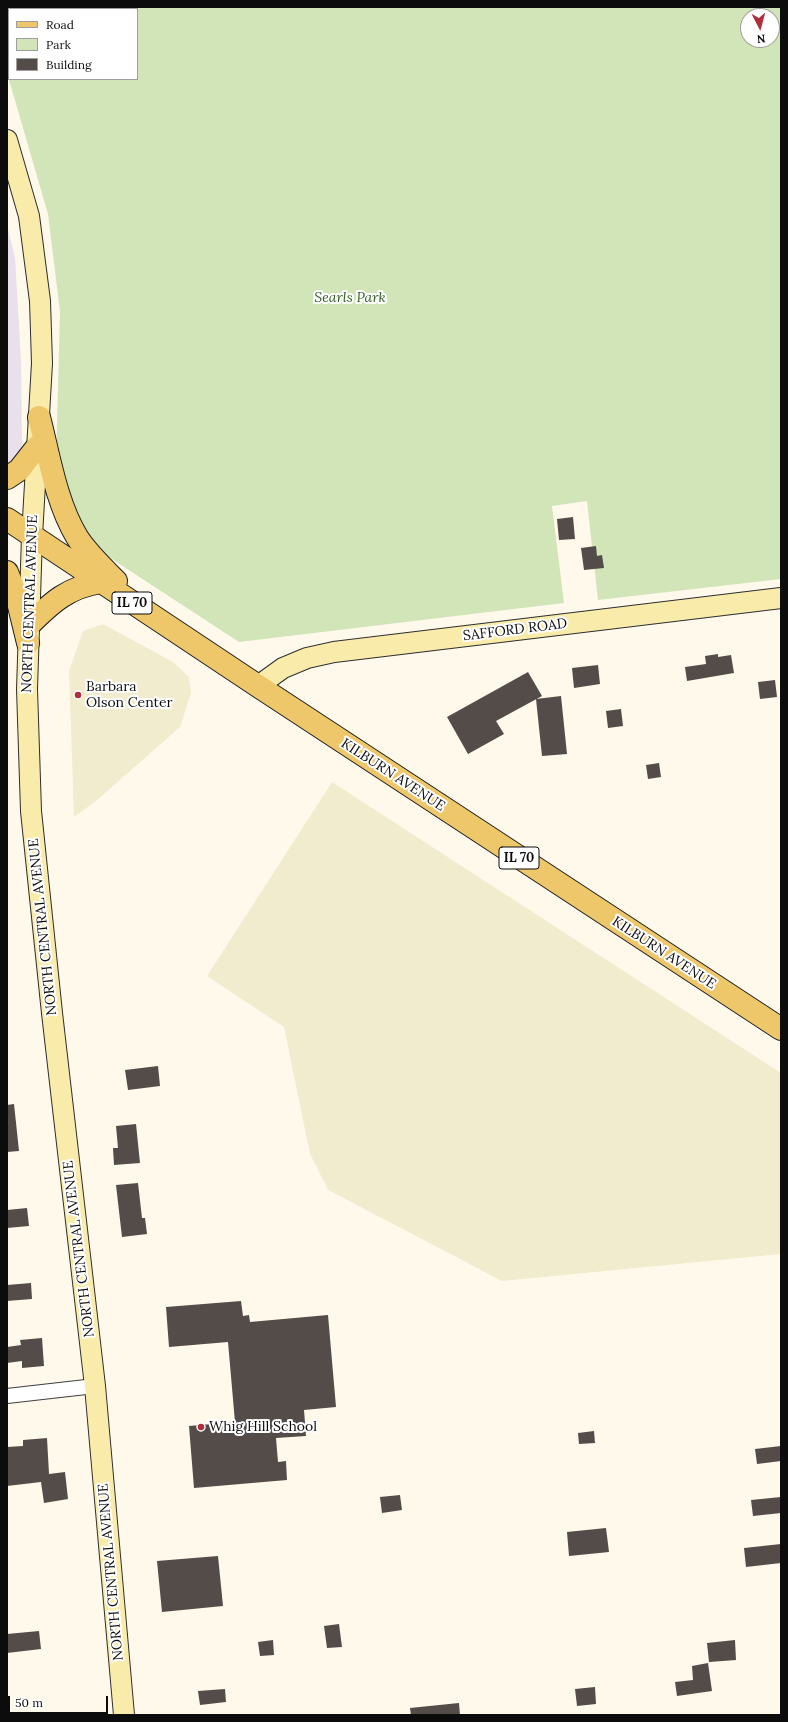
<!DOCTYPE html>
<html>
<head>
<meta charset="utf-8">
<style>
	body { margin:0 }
	#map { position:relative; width:788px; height:1722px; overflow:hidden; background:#fef9eb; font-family:Lora,serif }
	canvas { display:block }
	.frame { position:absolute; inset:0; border:8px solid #0c0c0c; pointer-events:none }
	.legend { position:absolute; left:8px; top:8px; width:130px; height:72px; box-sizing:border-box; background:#fff; border:1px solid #9e9e9e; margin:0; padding:5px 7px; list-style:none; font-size:12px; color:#0c0c0c }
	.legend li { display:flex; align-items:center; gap:8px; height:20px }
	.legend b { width:20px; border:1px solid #9e9e9e }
	.north { position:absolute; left:740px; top:8px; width:40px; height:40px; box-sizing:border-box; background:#fff; border:1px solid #9e9e9e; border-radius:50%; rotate:174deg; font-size:11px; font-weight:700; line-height:16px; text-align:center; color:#0c0c0c }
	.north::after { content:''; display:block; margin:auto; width:14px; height:18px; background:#b12e3c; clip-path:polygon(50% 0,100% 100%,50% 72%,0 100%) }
	.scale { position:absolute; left:8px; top:1696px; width:100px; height:18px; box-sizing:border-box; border:2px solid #0c0c0c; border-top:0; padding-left:5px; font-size:12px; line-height:14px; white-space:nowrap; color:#0c0c0c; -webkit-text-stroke:3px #fff; paint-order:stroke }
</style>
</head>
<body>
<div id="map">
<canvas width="788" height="1722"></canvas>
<div class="frame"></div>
<ul class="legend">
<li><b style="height:5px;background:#eec76b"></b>Road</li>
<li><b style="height:11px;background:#d2e5b8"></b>Park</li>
<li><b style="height:11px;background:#534c49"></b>Building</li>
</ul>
<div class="north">N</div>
<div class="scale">50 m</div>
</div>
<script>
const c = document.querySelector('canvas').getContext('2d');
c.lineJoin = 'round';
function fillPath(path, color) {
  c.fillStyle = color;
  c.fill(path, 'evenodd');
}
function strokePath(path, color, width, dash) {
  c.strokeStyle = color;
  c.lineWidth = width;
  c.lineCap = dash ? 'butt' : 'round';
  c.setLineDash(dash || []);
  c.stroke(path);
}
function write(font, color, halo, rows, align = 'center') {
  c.font = font + ' Lora,serif';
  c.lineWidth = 4;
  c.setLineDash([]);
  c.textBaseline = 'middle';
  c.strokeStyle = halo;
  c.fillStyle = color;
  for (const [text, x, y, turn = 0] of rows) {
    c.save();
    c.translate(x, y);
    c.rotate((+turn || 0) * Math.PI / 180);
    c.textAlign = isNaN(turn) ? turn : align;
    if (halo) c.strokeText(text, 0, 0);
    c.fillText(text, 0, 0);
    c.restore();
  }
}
fillPath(new Path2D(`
	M7 225 15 258 21 361 22 450 7 470Z`), '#e8e0ea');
fillPath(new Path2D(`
	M103 624 173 662 189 677 191 693 180 727 96 801 74 817 69 671 83 631Z
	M332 782 781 1073V1254L502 1281 328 1190 310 1154 284 1027 207 976Z`), '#f1ecce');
fillPath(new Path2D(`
	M7 7H781V579L598 600 587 501 552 506 564 603 239 642 92 546 67 511 56 461 60 312 48 214 7 73ZM9 9H137V79H9ZM748 16H772V40H748Z`), '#d2e5b8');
fillPath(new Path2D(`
	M573 517 575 539 559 540 557 519Z
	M596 546 597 556 602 555 604 568 584 570 581 548Z
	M718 654V657L731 655 734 673 687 681 685 667 706 664 705 656Z
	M598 665 600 684 574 688 572 668Z
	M528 672 542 696 496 721 504 734 468 754 447 717Z
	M775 680 777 697 760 699 758 682Z
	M561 696 567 754 542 756 536 699Z
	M621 709 623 726 608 728 606 711Z
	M659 763 661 777 648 779 646 765Z
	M158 1066 160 1086 128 1090 125 1070Z
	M14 1104 19 1151 7 1152V1105Z
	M136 1124 140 1163 114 1165 113 1148H118L116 1126Z
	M138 1183 142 1218H145L147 1234 122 1237 116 1185Z
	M27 1208 29 1226 7 1228V1210Z
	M31 1283 32 1299 7 1301V1285Z
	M241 1301 243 1316 249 1315 250 1322 328 1315 336 1407 304 1410 306 1436 276 1438 278 1462 286 1461 287 1480 194 1488 189 1426 235 1422 228 1342 169 1347 166 1307Z
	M42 1338 44 1366 22 1368V1361L7 1363V1347L21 1345 20 1340Z
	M594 1431 595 1443 579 1444 578 1433Z
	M47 1438 49 1474 65 1472 68 1499 44 1503 41 1482 7 1486V1447L23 1446V1440Z
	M781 1446V1461L757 1464 755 1449Z
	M400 1495 402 1510 382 1513 380 1497Z
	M781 1497V1513L753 1516 751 1500Z
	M606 1528 609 1552 569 1556 567 1532Z
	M781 1544V1563L746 1567 744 1548Z
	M218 1556 223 1606 162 1612 157 1561Z
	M339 1624 342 1647 327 1648 324 1626Z
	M39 1631 41 1649 7 1653V1634Z
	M273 1640 274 1655 260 1656 258 1642Z
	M735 1640 736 1660 709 1662 707 1643Z
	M708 1663 712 1691 677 1696 675 1682 693 1680 692 1666Z
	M595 1687 596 1704 577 1706 575 1689Z
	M225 1689 226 1702 200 1705 198 1691Z
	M459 1703 460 1715H411L410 1708Z`), '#534c49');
const street = new Path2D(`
	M7 1396 95 1386`);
const secondary = new Path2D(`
	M7 140 29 216 40 301 42 363 32 536 27 689 31 811 52 1013 95 1386 124 1715
	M258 686 283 668 307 658 334 652 781 598`);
const primary = new Path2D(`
	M39 417C49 456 56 502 77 537 87 553 102 567 116 581
	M7 478 19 470 37 447
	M7 519 258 686 781 1029
	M7 572 17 598 28 643
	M29 625C51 603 68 587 101 582`);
strokePath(street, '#3f3f3f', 16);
strokePath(secondary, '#2e2e2e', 22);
strokePath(primary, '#1d1d1d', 24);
strokePath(street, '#fff', 14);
strokePath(secondary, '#f9ecab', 20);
strokePath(primary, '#eec76b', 22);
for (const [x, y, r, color] of [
	[78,695,4,"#b12e3c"],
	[201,1427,4,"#b12e3c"]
]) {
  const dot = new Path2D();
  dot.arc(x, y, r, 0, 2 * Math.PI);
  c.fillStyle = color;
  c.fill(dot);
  strokePath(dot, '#fff', 1.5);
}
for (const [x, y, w] of [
	[132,603,40],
	[519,858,40]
]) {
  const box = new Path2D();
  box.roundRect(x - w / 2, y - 11, w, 22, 3);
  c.fillStyle = '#fff';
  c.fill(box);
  strokePath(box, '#0c0c0c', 1);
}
write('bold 13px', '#0c0c0c', null, [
	["IL 70",132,603],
	["IL 70",519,858]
]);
write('italic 14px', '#315e21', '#fff', [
	["Searls Park",350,298]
]);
write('14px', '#0c0c0c', '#fff', [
	["NORTH CENTRAL AVENUE",30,604,-88],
	["SAFFORD ROAD",515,630,-7],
	["KILBURN AVENUE",393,775,33],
	["NORTH CENTRAL AVENUE",43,927,-96],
	["KILBURN AVENUE",664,953,33],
	["NORTH CENTRAL AVENUE",79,1249,-97],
	["NORTH CENTRAL AVENUE",111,1572,-95]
]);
write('14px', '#0c0c0c', '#fff', [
	["Barbara",86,687],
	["Olson Center",86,703],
	["Whig Hill School",209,1427]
], 'left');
</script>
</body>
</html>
